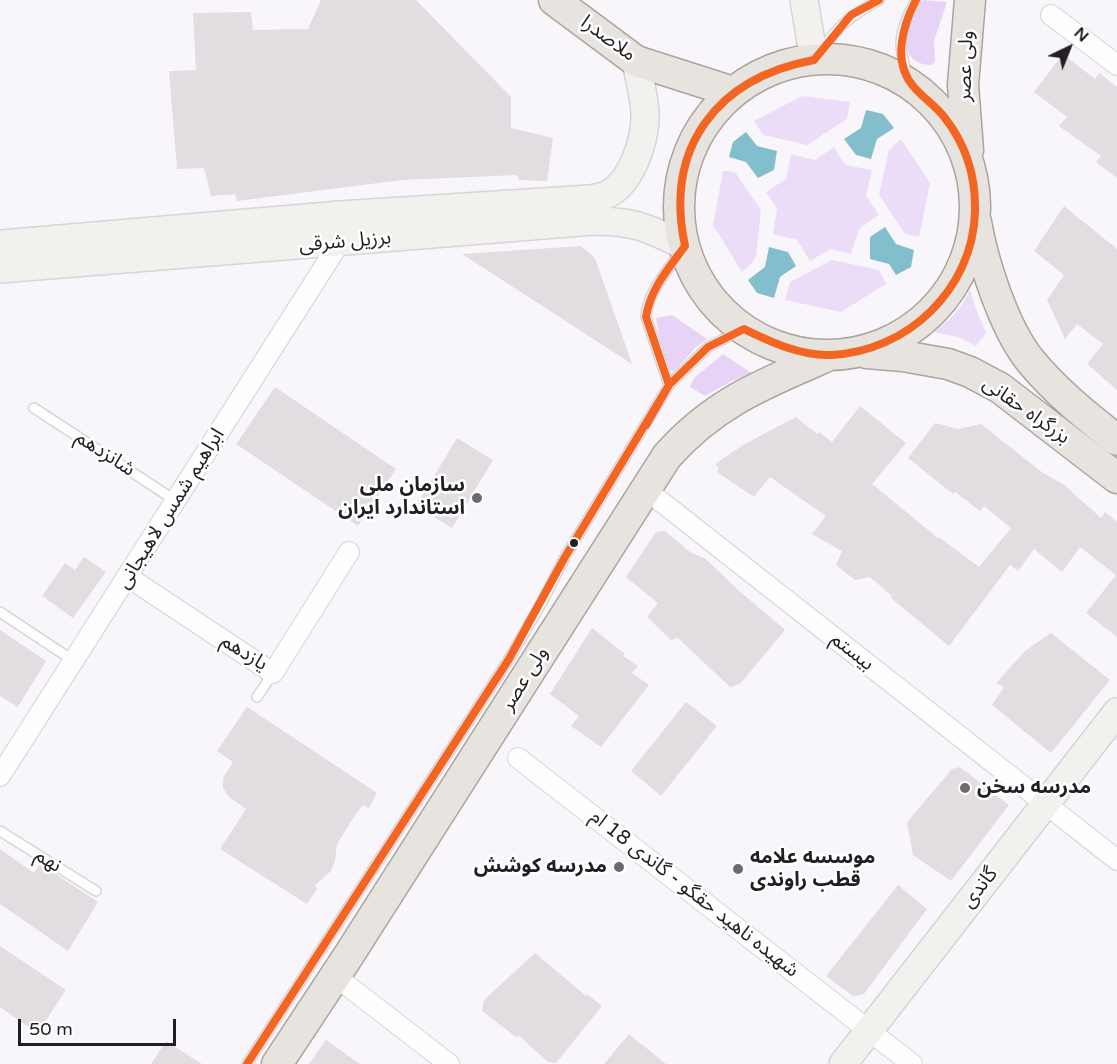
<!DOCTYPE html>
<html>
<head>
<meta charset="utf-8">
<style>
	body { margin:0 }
	#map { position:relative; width:1117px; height:1064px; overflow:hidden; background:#f9f6fb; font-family:"Varela Round",sans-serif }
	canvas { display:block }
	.north { position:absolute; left:1039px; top:18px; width:60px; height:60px; -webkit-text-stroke:4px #fff; paint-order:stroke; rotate:43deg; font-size:16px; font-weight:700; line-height:24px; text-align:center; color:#211f24 }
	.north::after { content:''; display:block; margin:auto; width:21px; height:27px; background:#211f24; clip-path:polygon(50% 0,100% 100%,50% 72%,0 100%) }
	.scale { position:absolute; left:18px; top:1019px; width:158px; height:27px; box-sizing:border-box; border:3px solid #211f24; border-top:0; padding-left:8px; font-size:18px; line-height:21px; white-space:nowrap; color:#211f24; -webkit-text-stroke:4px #fff; paint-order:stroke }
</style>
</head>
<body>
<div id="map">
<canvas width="1117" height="1064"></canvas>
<div class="north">N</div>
<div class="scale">50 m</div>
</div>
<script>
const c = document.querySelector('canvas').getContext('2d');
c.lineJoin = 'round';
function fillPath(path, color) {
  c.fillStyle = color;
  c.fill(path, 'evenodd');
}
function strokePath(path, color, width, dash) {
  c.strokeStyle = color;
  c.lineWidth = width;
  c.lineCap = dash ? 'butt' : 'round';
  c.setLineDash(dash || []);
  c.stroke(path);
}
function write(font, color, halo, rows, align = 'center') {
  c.font = font + ' "Varela Round","Noto Sans Arabic",sans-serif';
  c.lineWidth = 5;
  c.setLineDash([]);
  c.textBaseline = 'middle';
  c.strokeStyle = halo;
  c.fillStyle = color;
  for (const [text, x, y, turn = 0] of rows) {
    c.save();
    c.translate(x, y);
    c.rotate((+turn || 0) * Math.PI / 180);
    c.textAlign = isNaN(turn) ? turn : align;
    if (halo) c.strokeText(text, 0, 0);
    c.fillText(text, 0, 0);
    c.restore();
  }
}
fillPath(new Path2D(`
	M802 96 850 102 847 119 807 145 763 135 754 121Z
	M901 139 930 183 919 237 905 234 879 195 889 150Z
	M834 147 845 165 872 170 866 196 879 215 859 229 851 254 830 249 810 261 797 240 773 234 777 209 766 192 786 179 791 154 815 160Z
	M723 171 735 172 761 210 756 256 753 262 742 272 713 225Z
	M832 260 879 270 886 284 841 312 785 300 790 282Z
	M970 289 974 304 986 333 976 346 959 337 933 332C950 320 962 309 970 289Z`), '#ebddf7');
fillPath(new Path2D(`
	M924 0 947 2 934 41 935 62 931 65C892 63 907 19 924 0Z
	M672 315 707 339 695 348 674 372 664 366 656 318Z
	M723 354 753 374 732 381 705 396 690 387 694 378Z`), '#e6d3f5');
fillPath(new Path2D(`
	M866 110 883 114 894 128 877 139 871 159 856 155 844 139 861 128Z
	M746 132 757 146 777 151 774 170 758 178 746 162 729 157 733 142Z
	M885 227 896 244 914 250 911 267 896 275 889 264 870 259V237Z
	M769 247 788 252 796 266 780 277 774 298 757 293 748 280 765 267Z`), '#82becb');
fillPath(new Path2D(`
	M321 0H416L511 97V128L553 138 547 181 519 180 517 175 402 180 237 201 235 194 211 196 204 168 177 169 169 71 196 70 193 13 251 12 253 30 308 29Z
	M1063 54 1095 79 1099 73 1117 87V178L1096 162 1101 156 1059 126 1067 117 1034 92Z
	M1064 206 1117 249V390L1087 364 1103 344 1077 324 1065 339 1047 300 1064 275 1034 251Z
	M581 246 595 258 632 364 462 254Z
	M275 387 396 469 358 526 236 444Z
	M860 406 906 443 872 484 938 538 939 537 979 567 1011 528 984 506 980 511 955 492 953 494 908 458 935 423 958 429 981 424 1043 473 1063 484 1101 518 1105 512 1117 522V637L1086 613 1116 575 1080 547 1062 572 1034 549 1018 571 1010 565 949 646 891 598 892 596 870 577 855 580 836 565 842 551 812 534 826 516 770 477 754 497 717 472 719 468 715 464 743 445 796 417 817 434 819 432 832 442Z
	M457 438 493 460 452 528 416 506Z
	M665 531 690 552 706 559 736 588 785 630 740 684 730 687 678 638 671 640 647 617 658 603 626 577 656 532Z
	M84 557 106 572 73 618 42 596 65 563 75 570Z
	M592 628 625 654 623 656 638 666 632 673 649 685 601 747 571 726 579 716 550 694Z
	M0 630 46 661 18 707 0 696Z
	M1051 633 1110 680 1051 753 992 705 1004 687 996 683 1025 651Z
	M686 702 717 726 661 796 631 771Z
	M247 707 377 793 369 808 363 805 354 817 337 844 335 861 331 871 315 885 317 889 307 904 220 849 246 809 228 796 223 788V778L233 762 217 751Z
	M960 767 1009 805 951 881 913 855 907 822 952 769Z
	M0 849 34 873 40 864 98 902 68 951 0 904Z
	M898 885 927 909 864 994 853 996 826 976Z
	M0 946 66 990 42 1026 38 1023 33 1030 0 1007Z
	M535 953 586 996 588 995 602 1006 556 1063 548 1062 519 1036 516 1037 482 1011 484 1000Z
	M629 1034 666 1064H604Z
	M326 1040 360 1064H309Z
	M166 1041 202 1064H151Z`), '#e1dde1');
const service = new Path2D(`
	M819 53C839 25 850 16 879 0
	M911 85C897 49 897 34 916 0
	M669 385 646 317C647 292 670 268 683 248
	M34 408 176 501
	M0 612 74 661
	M257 697 273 673
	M0 831 96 891
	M247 1064 509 659 542 602 565 557 669 385 708 347 744 329`);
const minor = new Path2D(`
	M1051 15 1117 65
	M659 500 1117 860
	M128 577 273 673 349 552
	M518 758 912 1064
	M0 776 340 242
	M335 976 449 1064`);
const secondary = new Path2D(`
	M804 0 814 60
	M0 244 340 215 590 199C595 198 600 197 604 196 632 185 646 139 645 112 644 95 639 78 636 61
	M0 269 593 221C635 221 648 228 685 246
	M843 1064 1117 712`);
const primary = new Path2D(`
	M554 0 636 61 733 92
	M679 207a148 148 0 1 1 296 0a148 148 0 1 1-296 0Z
	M968 150 963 85 970 0
	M976 222C983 263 1004 327 1029 359 1054 390 1085 415 1117 440
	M867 353 903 356 948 364 970 372 1000 388 1117 478
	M277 1064 347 958 667 456C716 401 766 383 830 355`);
strokePath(service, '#d6d4d8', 12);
strokePath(minor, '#d6d4d8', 22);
strokePath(secondary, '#d6d4d8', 30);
strokePath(primary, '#aaa49c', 33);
strokePath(service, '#fefefe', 9);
strokePath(minor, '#fefefe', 20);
strokePath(secondary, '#f3f1ee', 27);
strokePath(primary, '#e7e4df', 30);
strokePath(new Path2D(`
	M646 425 669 385 646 317C650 289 669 268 685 246 664 147 717 78 814 60L851 15 879 0
	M247 1064 509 659 565 557 669 385 708 347 744 329C771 342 800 356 831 355 907 352 973 289 975 212 976 178 966 145 945 118 936 106 923 98 913 86 892 61 903 25 916 0`), '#f26522', 8);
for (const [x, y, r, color] of [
	[477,498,6,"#6d6a6f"],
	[574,543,5,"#211f24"],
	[965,788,6,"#6d6a6f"],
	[619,867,6,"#6d6a6f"],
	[738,869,6,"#6d6a6f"]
]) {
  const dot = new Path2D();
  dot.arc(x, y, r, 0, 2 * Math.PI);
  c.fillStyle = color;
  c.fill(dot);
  strokePath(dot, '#fff', 2);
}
write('20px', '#211f24', '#fff', [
	["ملاصدرا",608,39,36],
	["ولی عصر",966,66,-88],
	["برزیل شرقی",345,242,-5],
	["بزرگراه حقانی",1026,411,35],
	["شانزدهم",105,454,33],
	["ابراهیم شمس لاهیجانی",171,509,-58],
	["بیستم",852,652,38],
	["یازدهم",244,653,32],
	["ولی عصر",525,679,-58],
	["نهم",48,861,32],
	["گاندی",980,888,-52],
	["شهیده ناهید حقگو - گاندی 18 ام",694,894,38]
]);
write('bold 20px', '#211f24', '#fff', [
	["سازمان ملی",465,486],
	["استاندارد ایران",465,509],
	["مدرسه سخن",977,788,"left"],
	["موسسه علامه",750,858,"left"],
	["قطب راوندی",750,881,"left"],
	["مدرسه کوشش",607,867]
], 'right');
</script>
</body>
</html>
